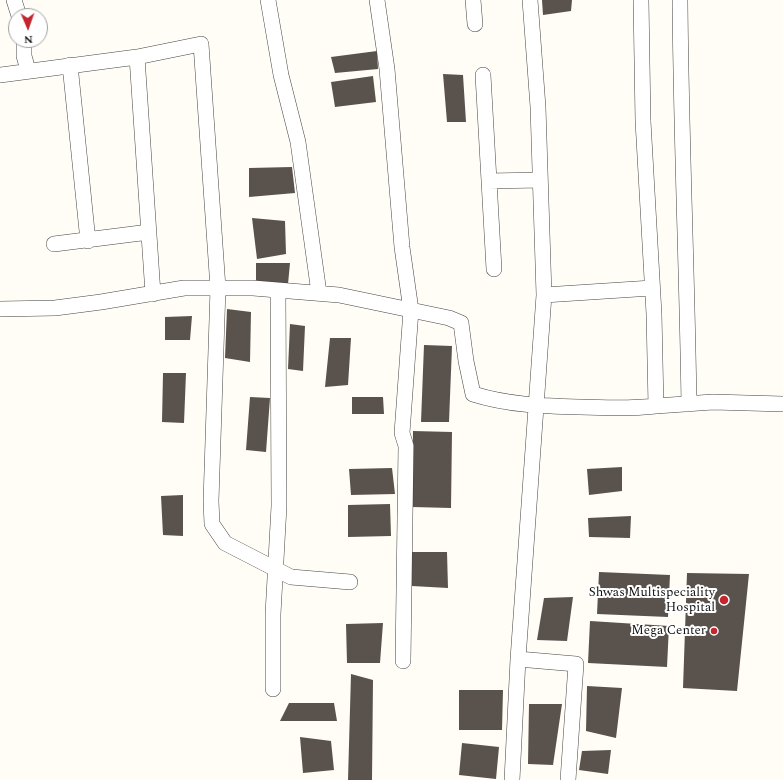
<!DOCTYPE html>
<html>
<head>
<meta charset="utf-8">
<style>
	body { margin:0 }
	#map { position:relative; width:783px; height:780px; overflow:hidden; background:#fffdf5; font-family:Spectral,serif }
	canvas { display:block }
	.north { position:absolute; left:8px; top:8px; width:40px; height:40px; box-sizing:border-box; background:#fff; border:1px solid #a0a0a0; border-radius:50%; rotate:178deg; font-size:11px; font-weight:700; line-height:16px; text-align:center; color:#111 }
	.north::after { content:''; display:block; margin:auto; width:14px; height:18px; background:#c4262e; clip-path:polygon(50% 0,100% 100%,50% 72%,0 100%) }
</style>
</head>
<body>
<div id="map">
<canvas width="783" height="780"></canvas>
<div class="north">N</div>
</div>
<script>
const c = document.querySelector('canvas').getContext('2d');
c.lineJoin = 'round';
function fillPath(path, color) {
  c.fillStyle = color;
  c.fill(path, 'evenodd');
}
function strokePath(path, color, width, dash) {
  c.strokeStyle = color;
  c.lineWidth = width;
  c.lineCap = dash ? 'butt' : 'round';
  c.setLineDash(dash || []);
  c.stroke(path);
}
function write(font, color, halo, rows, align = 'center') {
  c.font = font + ' Spectral,serif';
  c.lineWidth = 4;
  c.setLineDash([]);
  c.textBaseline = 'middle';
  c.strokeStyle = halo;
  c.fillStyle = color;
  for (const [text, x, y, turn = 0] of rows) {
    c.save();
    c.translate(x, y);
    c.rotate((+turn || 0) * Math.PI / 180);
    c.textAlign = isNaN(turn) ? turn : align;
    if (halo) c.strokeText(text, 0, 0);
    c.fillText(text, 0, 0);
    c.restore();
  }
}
fillPath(new Path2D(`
	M542 0H572L571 11 543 15Z
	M377 51 378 69 335 73 331 57Z
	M443 74 463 75 466 122H447Z
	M373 76 376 102 335 107 331 82Z
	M292 167 295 193 249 197V168Z
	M252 218 285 221 286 254 257 259Z
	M256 263H290L288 284 256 282Z
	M227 309 251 312 250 362 225 358Z
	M192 316 190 340H165V317Z
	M290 324 305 326 303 371 288 369Z
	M330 338H351L348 385 325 387Z
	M424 345 452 346 449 422H421Z
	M163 373H186L184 423 162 422Z
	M250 397 270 398 266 452 246 450Z
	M352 397H383L384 414H352Z
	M413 431 452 432 451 508 412 507Z
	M622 467V491L589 495 587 469Z
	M392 468 395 494 351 495 349 469Z
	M183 495V536L163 535 161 496Z
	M390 504 391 536 348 537V505Z
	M631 516 630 538 589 537 588 518Z
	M412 552H447L448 588 412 586Z
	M599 572 670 575 668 617 597 614Z
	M687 573 749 574 737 691 683 688Z
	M573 597 567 641 537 640 544 598Z
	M590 621 669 626 667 667 588 663Z
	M383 623 380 663H347L346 624Z
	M351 674 373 680 372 780H348Z
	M587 686 622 688 616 738 586 731Z
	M459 690H503L502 730H459Z
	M289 703H334L337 721H280Z
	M529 704H562L553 765 528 764Z
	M300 737 331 741 334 770 303 773Z
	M462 743 499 747 496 779 459 775Z
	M611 750 608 774 579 770 582 751Z`), '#5a524d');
const minor = new Path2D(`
	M14 0 19 16
	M268 0 281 75 298 142 319 293
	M377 0 387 69 402 247 411 310 402 433 406 446 403 661
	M473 0 475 24
	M641 0 643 121 654 314 656 406 713 402 783 404
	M680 0C681 135 687 269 689 404
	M24 40V56L28 70
	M137 57 153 294
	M70 65 88 241
	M0 75 137 57 201 44 218 288 211 501 212 524 225 543 291 577 350 582
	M483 75 494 269
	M489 181 540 180
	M54 244 149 232
	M544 295 652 288
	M0 309 55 308 101 302 184 288H253L339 295 449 318 461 323 466 361 473 394C508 405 543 406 579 407 605 408 630 409 656 406
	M518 659 576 664 568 780
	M273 689V614L279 506 278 290
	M512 780 518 659 544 295 538 107 530 0`);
strokePath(minor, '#444', 16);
strokePath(minor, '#fff', 15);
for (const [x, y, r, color] of [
	[724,600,5,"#c4262e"],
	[714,631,4,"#c4262e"]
]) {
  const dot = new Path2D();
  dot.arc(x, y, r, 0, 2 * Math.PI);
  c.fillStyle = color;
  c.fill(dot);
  strokePath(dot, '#fff', 1.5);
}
write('13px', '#111', '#fff', [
	["Shwas Multispeciality",715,593],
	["Hospital",715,608],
	["Mega Center",706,631]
], 'right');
</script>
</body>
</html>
